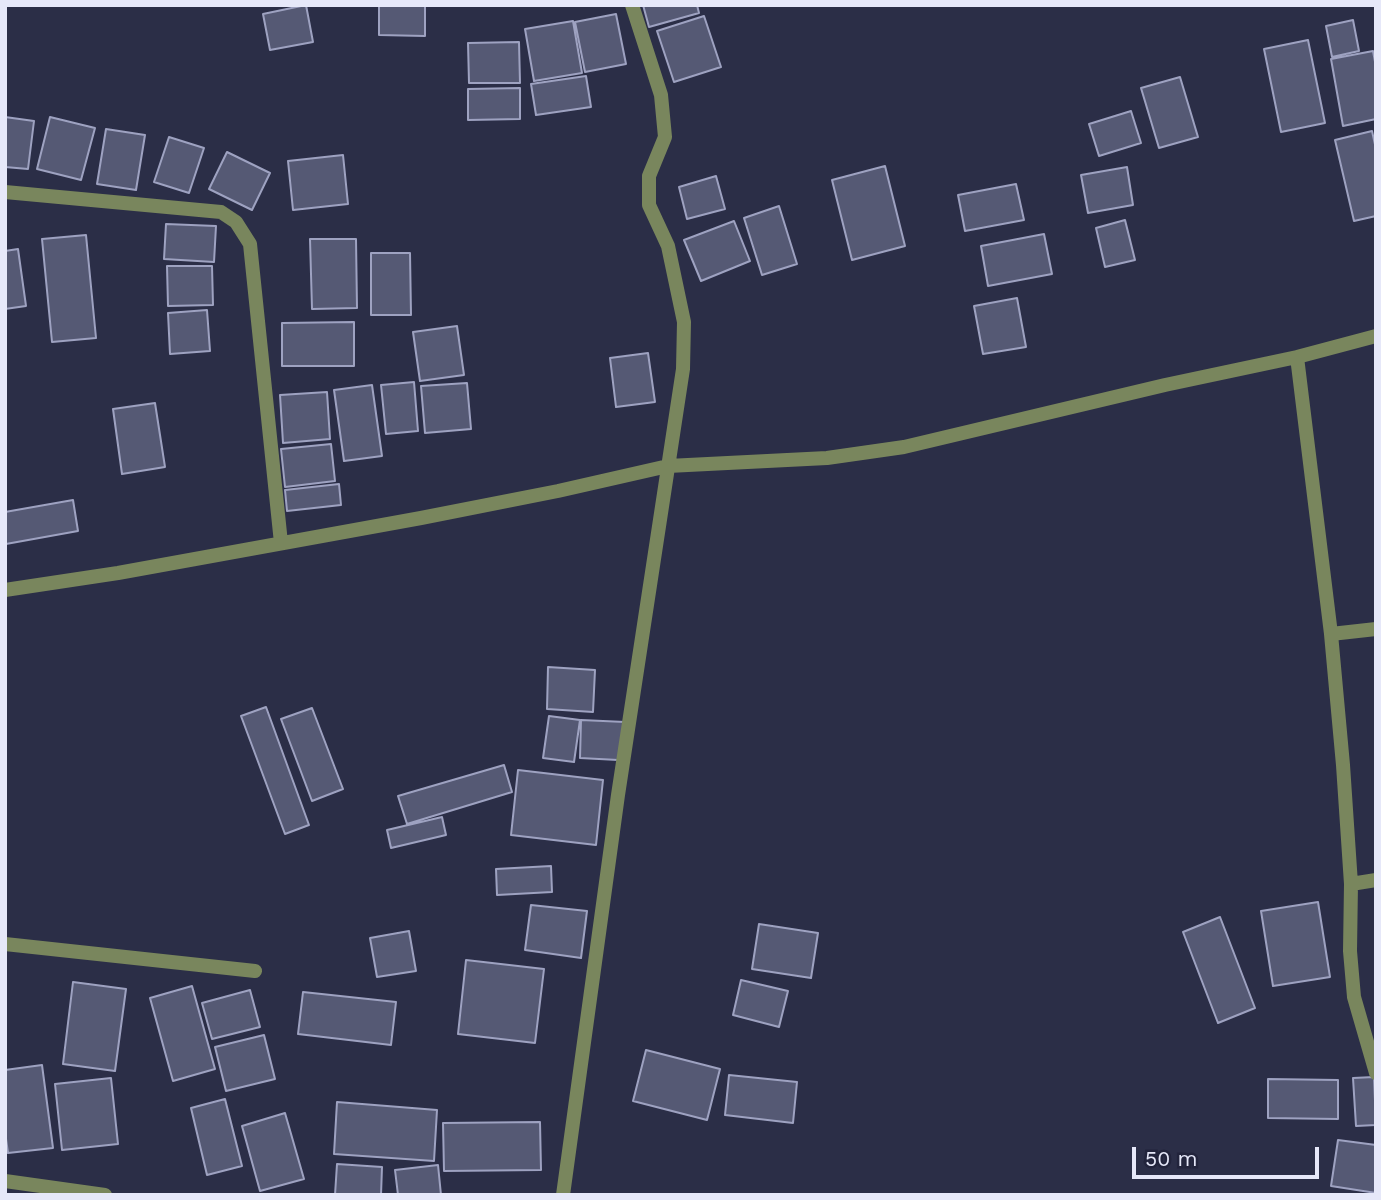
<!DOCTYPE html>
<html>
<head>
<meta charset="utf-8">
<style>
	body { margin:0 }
	#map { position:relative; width:1381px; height:1200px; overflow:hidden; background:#2b2e47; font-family:"Work Sans",sans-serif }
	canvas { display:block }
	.frame { position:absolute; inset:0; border:7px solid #e6e8f9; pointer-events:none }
	.scale { position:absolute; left:1132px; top:1147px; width:187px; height:32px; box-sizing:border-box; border:4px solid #e6e8f9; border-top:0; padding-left:9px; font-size:21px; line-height:24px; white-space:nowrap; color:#e6e8f9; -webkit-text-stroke:5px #22243c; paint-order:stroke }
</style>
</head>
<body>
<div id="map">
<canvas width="1381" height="1200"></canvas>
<div class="frame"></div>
<div class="scale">50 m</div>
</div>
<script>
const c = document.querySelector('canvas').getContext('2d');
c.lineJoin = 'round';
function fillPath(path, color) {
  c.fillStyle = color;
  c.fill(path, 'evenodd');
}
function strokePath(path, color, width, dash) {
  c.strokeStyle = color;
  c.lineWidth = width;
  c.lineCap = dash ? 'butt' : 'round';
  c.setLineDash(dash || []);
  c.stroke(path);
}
const building = new Path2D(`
	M306 5 313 42 270 50 263 14Z
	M379 5H425V36L379 35Z
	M643 5H697L699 13 649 27Z
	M616 14 626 64 585 72 575 22Z
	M704 16 721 67 674 82 657 31Z
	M1353 20 1359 51 1332 57 1326 26Z
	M573 21 582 73 534 81 525 29Z
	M1308 40 1325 123 1281 132 1264 49Z
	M519 42 520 83H469L468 43Z
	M1373 51 1376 67V119L1343 126 1331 59Z
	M586 76 591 107 536 115 531 84Z
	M1180 77 1198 137 1159 148 1141 88Z
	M520 88V119L468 120V89Z
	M1131 111 1141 143 1099 156 1089 124Z
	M5 117 34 121 28 169 5 167Z
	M50 117 95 128 81 180 37 169Z
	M106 129 145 135 136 190 97 184Z
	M1372 131 1376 149V216L1354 221 1335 140Z
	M169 137 204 148 189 193 154 182Z
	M227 152 270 173 252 210 209 189Z
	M343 155 348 204 293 210 288 161Z
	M885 166 905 246 852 260 832 180Z
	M1127 167 1133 205 1088 213 1081 175Z
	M716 176 725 209 687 219 679 187Z
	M1016 184 1024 220 965 231 958 195Z
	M779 206 797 264 762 275 744 218Z
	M1125 220 1135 260 1105 267 1096 228Z
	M734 221 750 261 701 281 684 240Z
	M166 224 216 226 214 262 164 259Z
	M1044 234 1052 274 988 286 981 246Z
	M86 235 96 338 52 342 42 239Z
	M310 239H356L357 308 312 309Z
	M18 249 26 306 5 309V251Z
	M371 253H410L411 315H371Z
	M167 266H212L213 305 168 306Z
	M1017 298 1026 347 983 354 974 306Z
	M207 310 210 351 170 354 168 313Z
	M354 322V366H282V323Z
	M457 326 464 375 420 381 413 332Z
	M648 353 655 402 616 407 610 358Z
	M414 382 418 431 386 434 381 385Z
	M467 383 471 429 425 433 421 386Z
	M372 385 382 456 344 461 334 390Z
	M327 392 330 439 283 443 280 395Z
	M155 403 165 467 122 474 113 409Z
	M331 444 335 481 285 487 281 449Z
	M339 484 341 505 287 511 285 490Z
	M73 500 78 531 6 544 5 512Z
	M548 667 595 670 593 712 547 709Z
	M266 707 309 825 285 834 241 716Z
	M312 708 343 789 312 801 281 719Z
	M549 716 580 720 574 762 543 758Z
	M581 720 625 722 618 760 580 758Z
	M504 765 512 792 407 824 398 796Z
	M518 770 603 780 596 845 511 835Z
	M442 817 446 835 391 848 387 830Z
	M551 866 552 892 497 895 496 869Z
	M1318 902 1330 977 1273 986 1261 911Z
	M531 905 587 911 581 958 525 950Z
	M1220 917 1255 1008 1218 1023 1183 932Z
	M759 924 818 933 811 978 752 969Z
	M409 931 416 971 377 977 370 938Z
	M466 960 544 969 535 1043 458 1034Z
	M741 980 788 991 779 1027 733 1015Z
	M73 982 126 989 115 1071 63 1064Z
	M192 986 215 1069 173 1081 150 998Z
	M250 990 260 1027 212 1039 202 1003Z
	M303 992 396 1002 391 1045 298 1034Z
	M264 1035 275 1079 226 1091 215 1047Z
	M646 1050 720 1069 707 1120 633 1101Z
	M42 1065 53 1148 8 1153 5 1132V1070Z
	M729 1075 797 1082 793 1123 725 1115Z
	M1374 1077 1376 1125 1356 1126 1353 1078Z
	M111 1078 118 1144 62 1150 55 1084Z
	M1268 1079 1338 1080V1119L1268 1118Z
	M225 1099 242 1166 207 1175 191 1108Z
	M337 1102 437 1110 434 1161 334 1154Z
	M285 1113 304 1179 260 1191 242 1126Z
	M540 1122 541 1170 444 1171 443 1123Z
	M1338 1140 1376 1145V1193L1331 1186Z
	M337 1164 382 1167 381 1195H335Z
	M438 1165 441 1195H398L395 1170Z`);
fillPath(building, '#555974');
strokePath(building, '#9ea2c1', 2);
strokePath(new Path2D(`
	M5 192 221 212 236 222 250 244 281 543
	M1297 357 1331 634 1343 765 1351 884 1350 951 1354 997 1376 1073
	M5 590 118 573 421 518 558 491 668 466 827 458 904 447 1165 385 1297 357 1376 336
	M1331 634 1376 629
	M1351 884 1376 880
	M5 944 255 971
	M5 1181 105 1195
	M563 1195 618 795 683 369 684 322 668 246 649 205V176L665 137 661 95 632 5`), '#79865d', 14);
</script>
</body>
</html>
